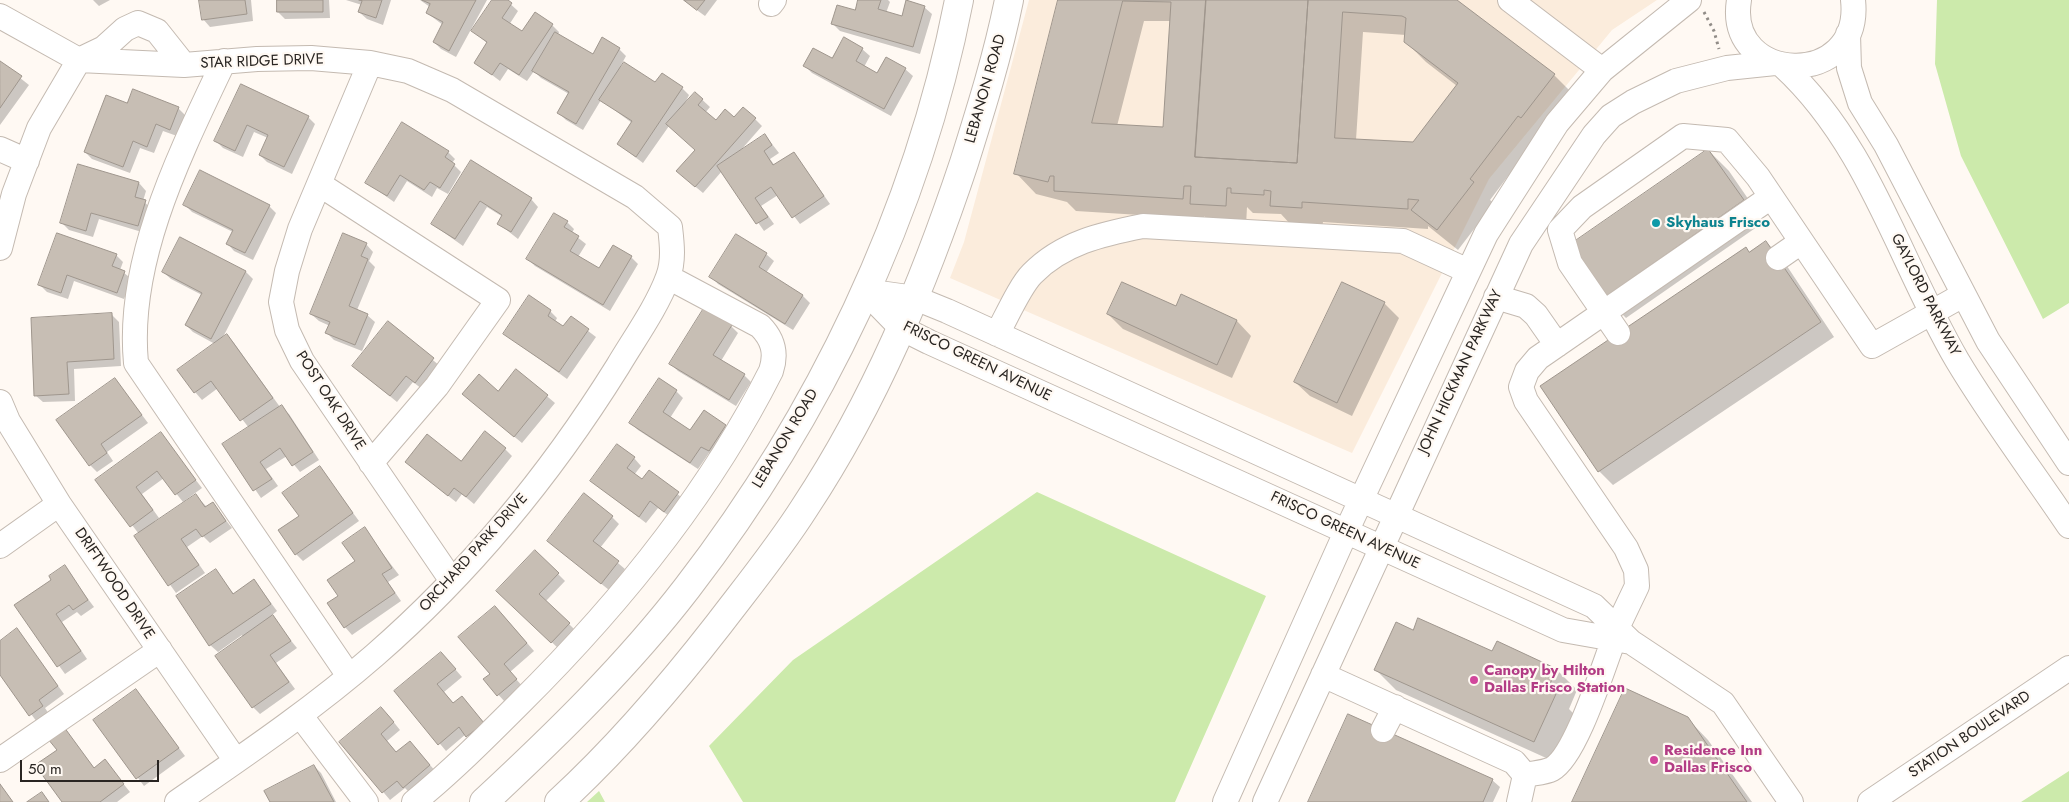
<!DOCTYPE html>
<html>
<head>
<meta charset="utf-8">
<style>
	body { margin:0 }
	#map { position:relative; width:2069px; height:802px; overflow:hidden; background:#fff9f3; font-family:Jost,sans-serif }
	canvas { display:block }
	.scale { position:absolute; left:20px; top:760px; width:139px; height:22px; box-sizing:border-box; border:2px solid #292522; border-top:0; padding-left:6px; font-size:15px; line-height:18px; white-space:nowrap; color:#292522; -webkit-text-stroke:4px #fff9f3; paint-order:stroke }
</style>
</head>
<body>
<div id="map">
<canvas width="2069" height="802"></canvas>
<div class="scale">50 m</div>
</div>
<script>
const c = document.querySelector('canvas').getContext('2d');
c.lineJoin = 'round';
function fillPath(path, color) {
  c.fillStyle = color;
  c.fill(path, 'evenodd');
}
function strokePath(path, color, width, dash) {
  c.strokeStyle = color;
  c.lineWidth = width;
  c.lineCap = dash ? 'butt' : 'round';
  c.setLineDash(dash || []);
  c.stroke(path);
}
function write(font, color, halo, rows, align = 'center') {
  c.font = font + ' Jost,sans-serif';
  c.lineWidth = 4.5;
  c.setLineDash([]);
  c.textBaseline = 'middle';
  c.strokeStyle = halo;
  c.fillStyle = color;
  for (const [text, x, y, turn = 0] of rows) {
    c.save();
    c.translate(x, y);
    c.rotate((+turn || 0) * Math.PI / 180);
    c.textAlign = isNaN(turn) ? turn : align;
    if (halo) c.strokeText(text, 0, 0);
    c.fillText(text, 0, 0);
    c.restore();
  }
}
fillPath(new Path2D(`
	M1029 0H1657L1612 30 1489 179 1352 453 950 278 964 242Z`), '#fbecdc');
fillPath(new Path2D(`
	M1937 0H2069V303L2043 319 1961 156 1935 64Z
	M1037 492 1266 596 1175 802H743L709 746 793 660Z
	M2069 771V802H2021Z
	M599 791 605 802H587Z`), '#cceaab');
fillPath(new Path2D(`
	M93 0H110L99 6Z
	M201 0H251L253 21 210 27 203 19Z
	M278 0H329L330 18 285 19 278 12Z
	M346 0H391L383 25 367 19 359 12 362 5Z
	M420 0H487L456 57 441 49 434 42 443 25 427 13 430 7Z
	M493 0H506L518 11 509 25 522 33 552 25 559 32 558 35 593 55 619 49 626 56 620 67 656 84 682 88 689 95 684 106 695 93 710 107 705 113 716 122 734 119H755L762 126 741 150 765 135 779 153 770 159 775 166 794 153 830 204 800 224 778 195 761 206 774 224 764 231 722 171 703 193 685 178 696 150 669 126 643 163 618 144 632 123 601 100 583 130 566 120 559 113 569 94 541 78 534 71 527 81 508 69 500 81 476 63 488 44 473 31Z
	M683 0H717L705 16Z
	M859 0H888L890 2 886 13 902 18 924 7 932 14 920 54 840 31 833 24 856 11Z
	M1060 0H1455L1554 75 1574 95 1539 135 1490 200 1494 203 1458 250 1428 226V229L1323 222 1322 228 1292 226 1281 214 1253 213 1247 207 1246 226 1212 224 1204 216V219L1076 211 1067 202 1036 194 1016 173ZM1144 21H1171L1164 128 1117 126ZM1363 32 1406 35 1405 41 1426 62 1457 86 1414 144 1356 140Z
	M862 49 870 56 864 67 878 74 886 59 905 69 913 76 891 116 812 73 805 66 833 60Z
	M0 62 29 85 0 125Z
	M242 86 308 117 315 124 292 174 267 162 260 155 268 138 254 132 243 157 223 148 215 140Z
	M128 105 178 108 185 115 177 136 163 131 154 153 140 148 130 173 92 159 85 152Z
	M1708 150 1729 171 1764 222 1626 318 1605 297Z
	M448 152 455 159 452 163 461 172 448 194 437 188 432 197 407 181 394 202 366 182Z
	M472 162 531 199 538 207 518 239 499 224 503 217 487 207 463 246 432 224Z
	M139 183 146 191 143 201 152 209 145 233 99 219 93 237 69 230 62 223Z
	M184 204 269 206 276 213 253 260 234 251 227 243 233 232 192 212Z
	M567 222 574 229 572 233 586 244 578 257 599 270 631 257 638 264 610 311 535 266 528 259Z
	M737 236 766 254 774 261 766 273 803 296 810 303 793 330 718 284 711 276Z
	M181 238 246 272 253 279 222 339 227 335 234 343 280 407 289 414 319 460 300 472 287 456 266 469 278 486 261 498 224 444 249 428 218 388 202 400 195 392 215 344 193 332 186 325 202 295 171 279 163 272Z
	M1766 242 1781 257 1834 337 1613 485 1599 471 1750 253Z
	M366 244 373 252 369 261 375 267 357 310 367 315 375 322 362 351 334 340 327 333 330 326 319 321 311 314Z
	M116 255 123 262 120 270 132 279 124 299 74 281 68 299 47 292 40 285Z
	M1343 284 1385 304 1399 318 1352 416 1310 396 1295 382Z
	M1182 296 1237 321 1251 336 1232 378 1123 329 1108 314 1176 308Z
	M550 311 557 318 555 322 564 328 571 318 596 337 567 379 505 334Z
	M112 315 119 322 121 366 74 369 75 401 43 402 35 395Z
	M388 323 440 366 422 389 413 382 397 402 353 366Z
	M731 326 738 333 721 361 744 375 751 382 736 406 678 371 671 364Z
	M516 370 555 403 522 443 471 401 498 392Z
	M115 379 148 423 107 452 113 461 97 472 90 465Z
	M676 391 683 398 670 418 691 432 725 426 732 433 716 458 709 453 698 469 638 430 631 423Z
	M160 434 202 488 183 502 164 478 142 494 159 518 155 521 156 523 196 496 207 507 213 504 232 528 210 543 203 536 187 547 205 573 176 593 136 537 139 534 97 480Z
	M505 449 512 456 474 504 462 494 456 502 414 469 462 463Z
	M634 458 641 466 634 475 642 481 649 472 685 500 672 518 658 508 646 523 591 481Z
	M320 468 359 521 303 561 296 554 300 516Z
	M612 517 619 524 600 548 625 569 609 590 548 541Z
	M364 529 399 575 388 582 401 601 352 635 345 627 339 596 357 562Z
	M535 551 565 581 546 601 576 631 559 649 505 598Z
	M64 567 94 607 81 616 77 612 62 622 87 659 65 674 16 606 53 580Z
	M215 571 234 594 254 580 277 611 271 616 297 648 276 663 295 689 260 714 253 707 242 635 218 652 210 645Z
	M502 614 534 651 510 672 523 687 505 702 485 680 492 674Z
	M17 630 64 694 45 708 49 714 37 722 2 675 0 676V642Z
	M1413 631 1493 653 1497 643 1557 670 1577 690 1569 709 1576 716 1555 762 1396 690 1376 670Z
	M448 661 462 677 444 692 454 704 462 697 490 730 475 744 466 734 446 751 396 691Z
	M136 691 185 756 144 786 95 720Z
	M388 715 400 730 387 741 397 753 410 742 437 773 411 794 405 788 390 800 341 742Z
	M1687 718 1708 740 1752 802H1573Z
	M64 729 95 769 105 761 130 792 117 802H64L58 750Z
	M314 766 321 773 336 802H271Z
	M1492 780 1500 787 1493 802H1309Z`), '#0003');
const building = new Path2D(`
	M199 0H245L247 14 202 20Z
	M277 0H323V12H277Z
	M359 0H382L376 18 358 12 362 1Z
	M422 0H476L449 51 433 42 443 22 426 13 430 4Z
	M492 0H508L512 3 502 18 522 31 535 12 553 24 519 75 500 63 492 75 474 63 487 42 471 31Z
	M684 0H705L697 10Z
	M858 0H881L878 9 902 16 906 0 925 6 913 47 831 24 837 5 855 10Z
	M1058 0H1206L1195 157 1297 163 1308 0H1457L1555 74 1521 118 1518 116 1470 179 1474 182 1437 230 1411 210 1419 200 1408 199V209L1302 202V208L1270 206 1271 191 1264 190V195L1231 193V188H1227L1226 206 1190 204 1191 186H1184L1183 199 1054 191V176H1050L1048 182 1014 174ZM1123 1 1171 2 1163 127 1092 123ZM1343 12 1402 16 1406 18 1404 42 1458 83 1413 142 1335 138Z
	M1206 0H1308L1297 163 1195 157Z
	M555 32 593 54 602 37 620 48 576 124 557 113 569 92 532 71Z
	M844 37 863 48 856 61 877 73 886 57 906 68 884 109 803 66 813 48 832 58Z
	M0 61 22 76 0 108Z
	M624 62 655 82 662 73 683 87 636 157 617 144 632 121 599 100Z
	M241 84 309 116 284 167 259 155 268 135 247 125 235 151 214 141Z
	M133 89 179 107 170 130 156 124 147 147 133 141 123 167 84 152 106 95 127 103Z
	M695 92 703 99 698 105 716 120 725 109 734 117 743 107 756 118 695 187 676 171 695 150 666 124Z
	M402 122 449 151 445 157 455 164 440 188 430 182 424 190 400 175 387 196 365 183Z
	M765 134 772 145 764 151 773 165 794 152 824 196 792 218 771 187 755 198 768 217 756 224 717 166Z
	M1708 149 1744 200 1604 298 1568 246Z
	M471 160 532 198 511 232 497 224 502 215 480 201 455 239 431 224Z
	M78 164 139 182 135 197 146 200 138 226 91 213 86 231 60 223Z
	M200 170 270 205 245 253 226 244 233 230 183 205Z
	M554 213 568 221 564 227 579 236 570 251 599 268 613 245 632 256 603 305 526 259Z
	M57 233 117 254 112 266 125 271 117 293 67 275 61 293 38 285Z
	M343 233 367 243 361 256 368 259 349 306 368 314 355 345 325 333 330 322 310 314Z
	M736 234 767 253 759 267 803 295 785 324 709 277Z
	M180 237 246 271 211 339 185 325 202 293 162 272Z
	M1766 241 1821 322 1598 472 1540 386 1746 247 1749 252Z
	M1122 282 1176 306 1181 294 1237 320 1217 365 1107 314Z
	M1342 282 1385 302 1337 403 1294 382Z
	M529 295 551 310 548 316 563 326 571 316 589 329 559 372 503 334Z
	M704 308 732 325 713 355 745 374 729 400 669 364Z
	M112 313 114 359 67 362 69 394 34 396 31 318Z
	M388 321 434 358 415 383 406 376 390 396 352 366Z
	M227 334 273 398 240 421 211 381 194 393 177 370Z
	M516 369 548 395 514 437 462 394 479 374 498 391Z
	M115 378 142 415 101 444 107 453 89 466 56 420Z
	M659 378 677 390 663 412 690 430 704 410 726 425 709 451 701 447 690 463 629 423Z
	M282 405 313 452 292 466 280 448 260 462 272 479 253 491 222 444Z
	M485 431 506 448 466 497 454 488 448 496 405 462 427 434 461 461Z
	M161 432 196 480 175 495 157 471 136 487 153 510 130 527 95 480Z
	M617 444 635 457 627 468 642 479 649 470 679 492 664 512 650 501 639 517 590 481Z
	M320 466 353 513 295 555 278 530 299 516 282 493Z
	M584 493 613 516 593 541 619 561 601 584 547 541Z
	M196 494 205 507 213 502 226 521 202 537 196 529 181 539 199 565 168 586 134 536Z
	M365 527 392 568 382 574 395 593 344 628 327 603 338 596 327 580 355 561 342 543Z
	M535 550 559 573 539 594 570 623 551 643 496 591Z
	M65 565 88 600 73 610 69 605 56 614 81 651 57 667 14 605 51 580 49 576Z
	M216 569 233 594 254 579 271 604 209 646 176 596Z
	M495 606 527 643 504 664 517 679 497 696 483 679 490 674 458 637Z
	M273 615 291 641 270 655 289 682 252 708 215 656Z
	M1418 618 1492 651 1497 641 1557 669 1547 690 1556 694 1534 742 1374 670 1396 622 1413 630Z
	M17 628 58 686 39 700 43 706 29 716 0 675V641Z
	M441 652 456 669 437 684 453 703 462 696 484 723 466 737 459 727 438 745 394 691Z
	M1625 688 1688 717 1747 802H1572Z
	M136 689 179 748 136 779 93 720Z
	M381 707 394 722 381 734 396 752 410 741 430 765 403 788 397 781 382 793 339 742Z
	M1348 714 1493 779 1483 802H1308Z
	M64 727 94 768 105 759 124 784 100 802H62L35 765 57 750 48 739Z
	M314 765 334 802H270L264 791Z
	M0 784 13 802H0Z
	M42 792 49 802H27Z`);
fillPath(building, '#c7beb4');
strokePath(building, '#9f968d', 1);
const minor = new Path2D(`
	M1510 0 1602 70
	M1739 0C1725 85 1863 90 1853 0
	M771 4 774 0
	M0 16 79 60 184 65 257 59 311 58 370 63 408 71 452 90 635 197 670 227C672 244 674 261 668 277 657 307 634 339 618 366 552 472 469 573 375 655 313 709 245 755 177 802
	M1848 34 1849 68 1860 103 1886 145 1988 341 2069 463
	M224 61C181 152 126 260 136 363L349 676
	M370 63 300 229 287 271 281 302 287 330 302 361 452 581
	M1783 66C1869 145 1899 261 1957 360 1991 417 2032 471 2069 526
	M0 149 27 161
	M319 184 498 300 437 386 371 463
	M0 248 14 194 39 128 79 60 104 48 125 29 138 23 157 31 184 65
	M1778 258 1801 242
	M865 291 915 298 947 311 1594 606 1631 642 1723 703 1791 802
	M865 291 901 328 929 342 1563 630 1631 642
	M1496 297 1526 306 1536 315 1557 345
	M1618 333 1570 263 1560 230 1582 207 1683 136 1727 140 1758 177 1872 346 1963 295
	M997 334C1006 318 1020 286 1032 274 1062 243 1102 234 1143 226L1403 241 1468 271
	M0 402 8 421 59 504 236 761
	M0 546 59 504
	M1617 628 1637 586 1636 570 1626 548 1526 401 1521 387 1527 371 1538 358 1771 197
	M1323 675 1514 762 1525 775 1519 802
	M300 715 366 802
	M1383 730 1395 707
	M0 760 160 650
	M1525 775C1533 773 1544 773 1552 769 1576 756 1603 667 1614 639
	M414 802C451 772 485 738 519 704 618 606 708 496 771 371 777 353 773 339 760 326L668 277
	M1225 802 1346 532 1486 234 1557 123 1602 70 1689 0
	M1265 802 1521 244 1594 135 1611 116 1633 102 1676 81 1727 68 1775 63
	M1870 802 2069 668`);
const major = new Path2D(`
	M484 802C556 735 627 666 687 588 819 417 918 212 959 0
	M559 802C618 748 670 687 719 624 748 586 779 548 805 507 875 401 924 283 964 163 981 109 998 55 1009 0`);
strokePath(minor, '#c4bab1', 26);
strokePath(major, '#c4bab1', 30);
strokePath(new Path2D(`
	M1704 12 1714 31 1719 49`), '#918c87', 3, [2.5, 4]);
strokePath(minor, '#fff', 24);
strokePath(major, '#fff', 28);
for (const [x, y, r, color] of [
	[1656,223,5,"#0f9aa8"],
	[1474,680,5,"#d1479c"],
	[1654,760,5,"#d1479c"]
]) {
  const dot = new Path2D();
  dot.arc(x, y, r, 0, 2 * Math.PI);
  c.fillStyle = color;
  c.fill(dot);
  strokePath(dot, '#fff9f3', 2);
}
write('15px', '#292522', '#fff9f3', [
	["STAR RIDGE DRIVE",262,62,-2],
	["LEBANON ROAD",986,89,-74],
	["GAYLORD PARKWAY",1925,295,63],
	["FRISCO GREEN AVENUE",977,362,26],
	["JOHN HICKMAN PARKWAY",1461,372,-65],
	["POST OAK DRIVE",330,401,57],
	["LEBANON ROAD",786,439,-59],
	["FRISCO GREEN AVENUE",1345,531,25],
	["ORCHARD PARK DRIVE",474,553,-48],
	["DRIFTWOOD DRIVE",114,584,56],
	["STATION BOULEVARD",1970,735,-34]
]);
write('bold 15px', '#0d838f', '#fff9f3', [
	["Skyhaus Frisco",1666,223]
], 'left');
write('bold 15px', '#b23c85', '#fff9f3', [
	["Canopy by Hilton",1484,671],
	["Dallas Frisco Station",1484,688],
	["Residence Inn",1664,751],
	["Dallas Frisco",1664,768]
], 'left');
</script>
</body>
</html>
